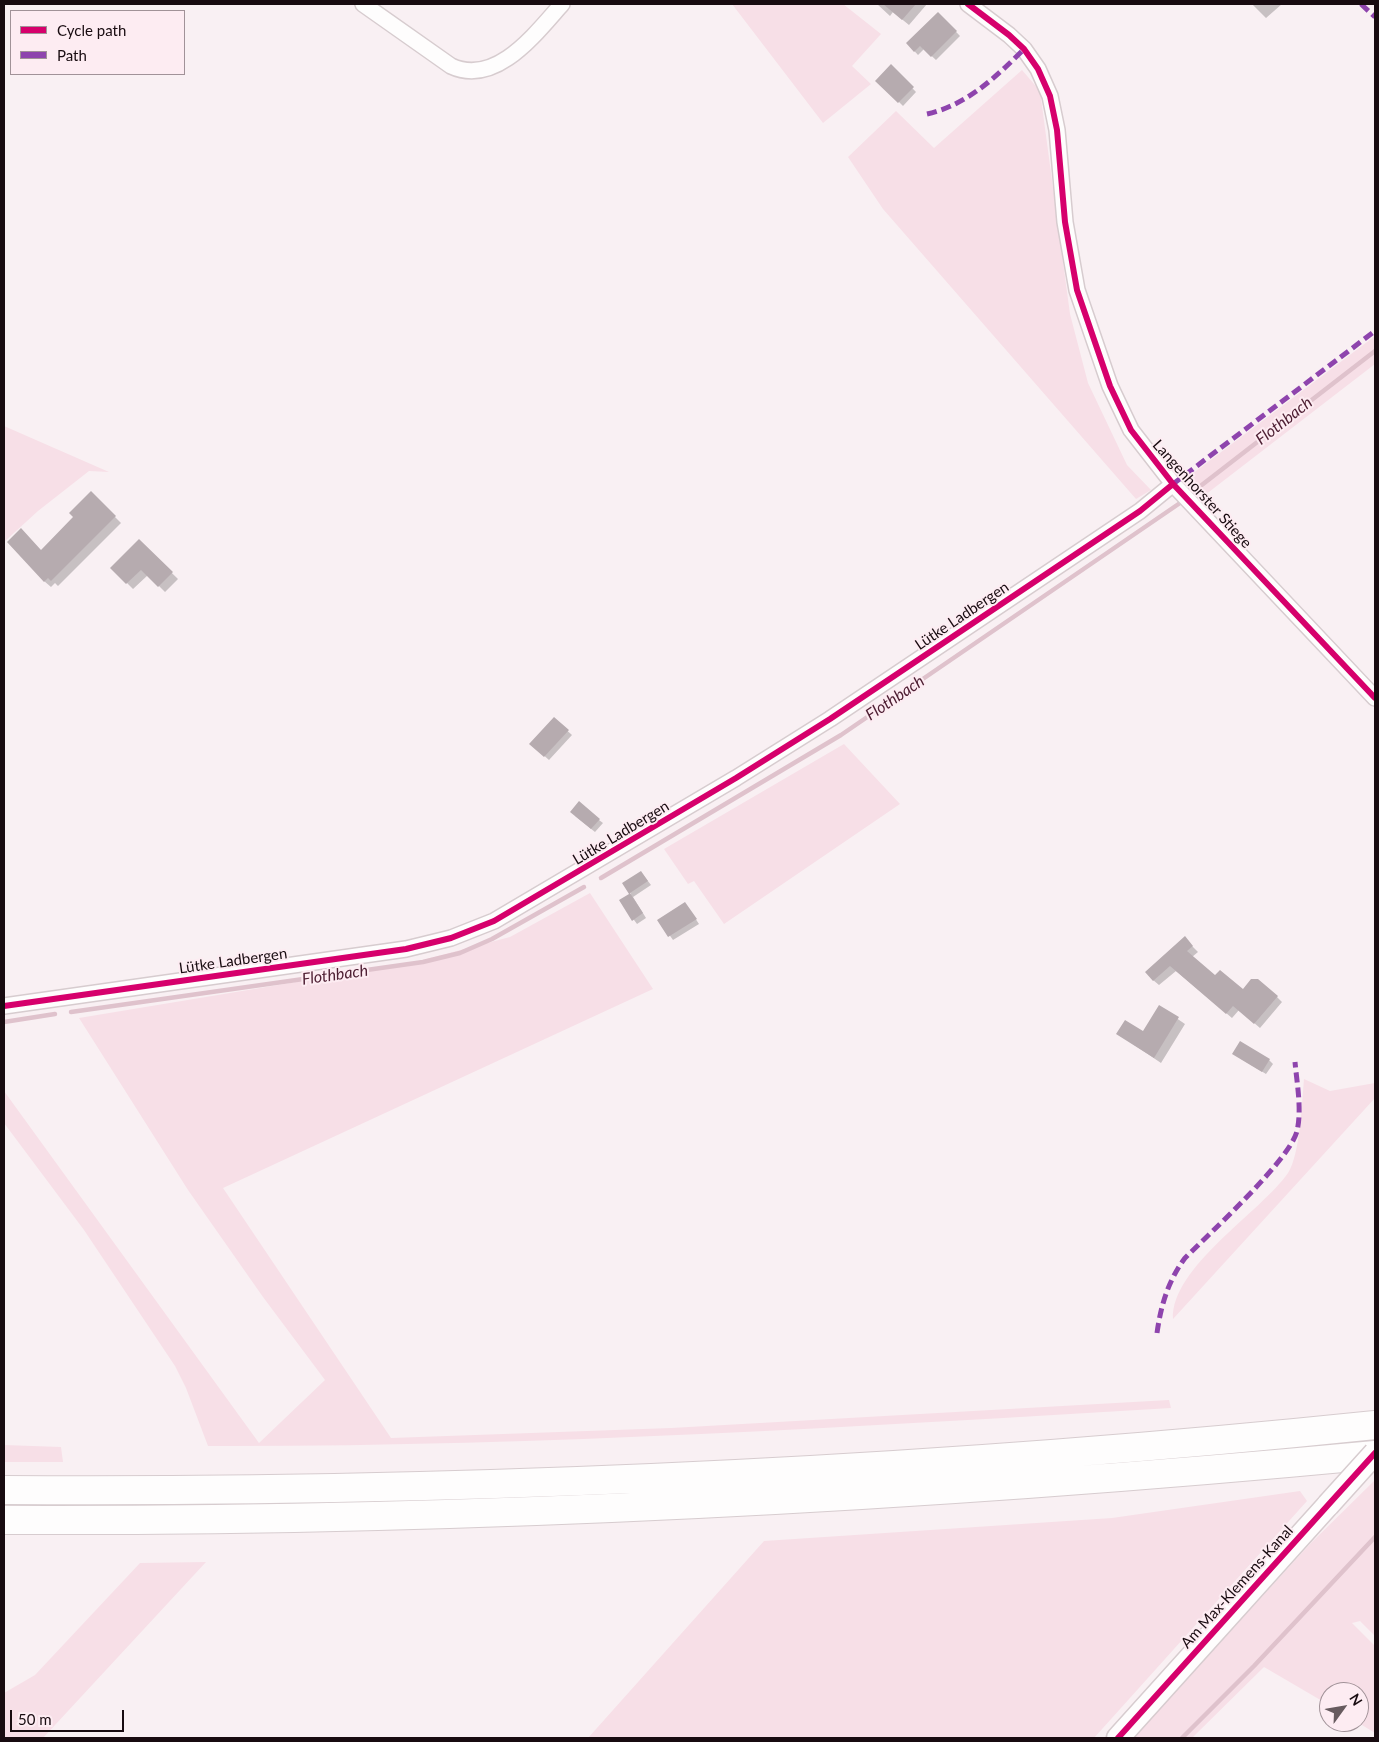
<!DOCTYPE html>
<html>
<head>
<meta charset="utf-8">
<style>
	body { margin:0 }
	#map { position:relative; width:1379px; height:1742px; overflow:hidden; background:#f9f0f3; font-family:Lato,sans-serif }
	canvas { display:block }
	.frame { position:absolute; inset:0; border:5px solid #180b10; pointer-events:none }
	.legend { position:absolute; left:10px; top:10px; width:175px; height:65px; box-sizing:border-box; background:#fdecf2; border:1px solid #a19298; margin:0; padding:6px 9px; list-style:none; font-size:15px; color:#180b10 }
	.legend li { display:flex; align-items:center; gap:10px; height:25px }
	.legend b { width:25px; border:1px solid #a19298 }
	.north { position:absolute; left:1319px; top:1682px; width:50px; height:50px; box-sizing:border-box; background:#fdecf2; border:1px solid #a19298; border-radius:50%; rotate:58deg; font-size:14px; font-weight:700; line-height:20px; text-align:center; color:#180b10 }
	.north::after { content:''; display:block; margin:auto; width:18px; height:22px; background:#675b5f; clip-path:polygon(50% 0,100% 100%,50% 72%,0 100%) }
	.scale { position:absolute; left:10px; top:1710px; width:114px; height:22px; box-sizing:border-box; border:2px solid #180b10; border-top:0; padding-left:6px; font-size:15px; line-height:18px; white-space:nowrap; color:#180b10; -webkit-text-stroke:4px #fdecf2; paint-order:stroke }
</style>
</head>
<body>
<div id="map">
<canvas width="1379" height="1742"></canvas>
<div class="frame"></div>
<ul class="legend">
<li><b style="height:6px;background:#d6006c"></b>Cycle path</li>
<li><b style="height:6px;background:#8e44ad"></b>Path</li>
</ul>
<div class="north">N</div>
<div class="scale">50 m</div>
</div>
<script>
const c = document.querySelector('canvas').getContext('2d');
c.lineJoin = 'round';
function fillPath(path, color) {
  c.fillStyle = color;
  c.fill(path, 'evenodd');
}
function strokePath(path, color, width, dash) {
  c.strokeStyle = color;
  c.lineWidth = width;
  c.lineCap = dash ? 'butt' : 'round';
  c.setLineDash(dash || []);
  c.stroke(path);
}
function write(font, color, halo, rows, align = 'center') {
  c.font = font + ' Lato,sans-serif';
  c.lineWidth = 4;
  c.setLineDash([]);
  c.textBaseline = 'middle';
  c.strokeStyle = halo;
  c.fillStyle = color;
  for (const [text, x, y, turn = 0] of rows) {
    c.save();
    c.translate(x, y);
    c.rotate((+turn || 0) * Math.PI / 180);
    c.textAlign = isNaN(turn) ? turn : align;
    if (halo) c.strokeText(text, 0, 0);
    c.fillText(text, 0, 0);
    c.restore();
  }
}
fillPath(new Path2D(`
	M732 4H843L881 34 852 66 871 84 823 123Z
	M1022 70 1040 91 1070 314 1088 383 1127 465 1151 490 1136 499 883 209 848 157 896 111 934 148Z
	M1375 336V364L1205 495 1188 477Z
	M4 426 109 472 89 471 38 511 4 542Z
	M844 744 900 804 724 924 694 881 688 884 664 849Z
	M590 893 653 989 223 1188 391 1438 671 1428 1169 1400 1171 1408C850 1427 529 1447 208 1446L186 1388 175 1366 84 1230 4 1123V1091L259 1443 325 1380 263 1297 188 1190 79 1018 411 963 510 937Z
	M1304 1079 1330 1091 1375 1083V1098L1173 1319C1171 1267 1260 1213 1288 1173 1300 1155 1302 1102 1304 1079Z
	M4 1445 61 1447 63 1462H4Z
	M1375 1480V1636L1360 1621 1352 1623 1375 1646V1733L1357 1722H1359V1692H1329V1705L1264 1667 1192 1738H1133L1310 1544Z
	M1300 1491 1307 1501 1094 1738H588L764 1541 1112 1518Z
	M206 1562 43 1738H4V1693L35 1675 140 1563Z`), '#f7dfe7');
fillPath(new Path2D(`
	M877 4H927L909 25 893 12 890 16Z
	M1252 4H1282L1266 18Z
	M938 13 960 36 936 60 924 49 918 55 907 43Z
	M891 66 916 92 903 106 877 80Z
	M91 493 121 523 58 586 55 583 51 587 44 581 41 551 75 517Z
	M139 541 178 579 165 592 148 575 133 589 112 568Z
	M554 719 572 735 549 760 531 744Z
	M575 816 599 820 603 823 595 832Z
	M644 876 651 885 633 897 646 918 637 924 620 901 631 894 624 883Z
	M685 903 699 924 673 940 659 920Z
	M1190 944 1198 952 1192 957 1215 977 1243 991 1277 997 1282 1002 1260 1028 1239 1010 1232 1018 1176 971 1159 985 1153 980Z
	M1160 1007 1185 1024 1161 1063 1118 1034 1143 1033Z
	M1238 1057 1269 1060 1273 1064 1266 1074Z`), '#0003');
strokePath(new Path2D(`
	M1194 491 1375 351
	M601 878 841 735 1180 503
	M71 1012 423 962 460 953 492 939 584 887
	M4 1022 55 1014
	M1182 1738 1254 1666 1375 1537`), '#dfc2cc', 4.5);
fillPath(new Path2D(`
	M883 4H916L902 20Z
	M938 12 957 31 931 57 920 46 914 52 906 43Z
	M891 64 914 87 898 103 875 81Z
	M91 491 116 516 51 581 48 578 44 582 7 542 21 528 41 550 73 517 69 513Z
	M139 539 173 572 158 587 141 570 126 584 110 568Z
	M554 717 569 730 544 757 529 744Z
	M579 801 600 819 591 829 570 812Z
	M641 871 648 881 630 893 643 913 632 921 619 900 629 894 622 883Z
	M685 902 697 919 668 937 657 920Z
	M1185 936 1193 946 1187 951 1215 975 1220 970 1243 989 1251 979H1258L1278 996 1254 1024 1233 1006 1226 1014 1170 966 1153 981 1145 972Z
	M1159 1005 1179 1017 1154 1058 1116 1034 1125 1020 1143 1031Z
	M1240 1041 1270 1059 1262 1072 1232 1054Z`), '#b6abaf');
const minor = new Path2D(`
	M363 4 451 66C496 87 536 33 562 4
	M968 4 1009 35 1024 49 1038 69 1050 96 1057 130 1065 222 1077 290 1110 386 1131 430 1173 484 1375 698
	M4 1006 406 949 451 938 494 921 736 778 830 719 1140 511 1173 484`);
const secondary = new Path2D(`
	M1118 1738 1328 1505`);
const motorway = new Path2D(`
	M4 1490C461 1493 920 1472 1375 1425
	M4 1520C462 1522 919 1498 1375 1455`);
strokePath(minor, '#d7cccf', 18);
strokePath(secondary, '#d7cccf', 25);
strokePath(motorway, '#d7cccf', 30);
strokePath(minor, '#fefdfd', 15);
strokePath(secondary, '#fefdfd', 22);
strokePath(motorway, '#fefdfd', 28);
const secondaryBridge = new Path2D(`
	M1328 1505 1375 1453`);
strokePath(secondaryBridge, '#d7cccf', 25, []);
strokePath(secondaryBridge, '#fefdfd', 22);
strokePath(new Path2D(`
	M1361 4 1375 17
	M927 114C967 105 996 77 1024 49
	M1173 484 1375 331
	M1157 1333C1161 1305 1168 1281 1185 1258 1209 1234 1290 1160 1297 1131 1302 1110 1297 1084 1295 1062`), '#8e44ad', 5, [10, 5]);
strokePath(new Path2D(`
	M968 4 1009 35 1024 49 1038 69 1050 96 1057 130 1065 222 1077 290 1110 386 1131 430 1173 484 1375 698
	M4 1006 406 949 451 938 494 921 736 778 830 719 1140 511 1173 484
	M1118 1738 1375 1453`), '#d6006c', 6);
write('15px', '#180b10', '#fdecf2', [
	["Langenhorster Stiege",1202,494,48],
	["Lütke Ladbergen",962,616,-34],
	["Lütke Ladbergen",621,833,-31],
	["Lütke Ladbergen",233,961,-8],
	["Am Max-Klemens-Kanal",1237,1587,-48]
]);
write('italic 16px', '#4f2034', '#fdecf2', [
	["Flothbach",1284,421,-38],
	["Flothbach",895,698,-34],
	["Flothbach",335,975,-8]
]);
</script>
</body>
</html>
